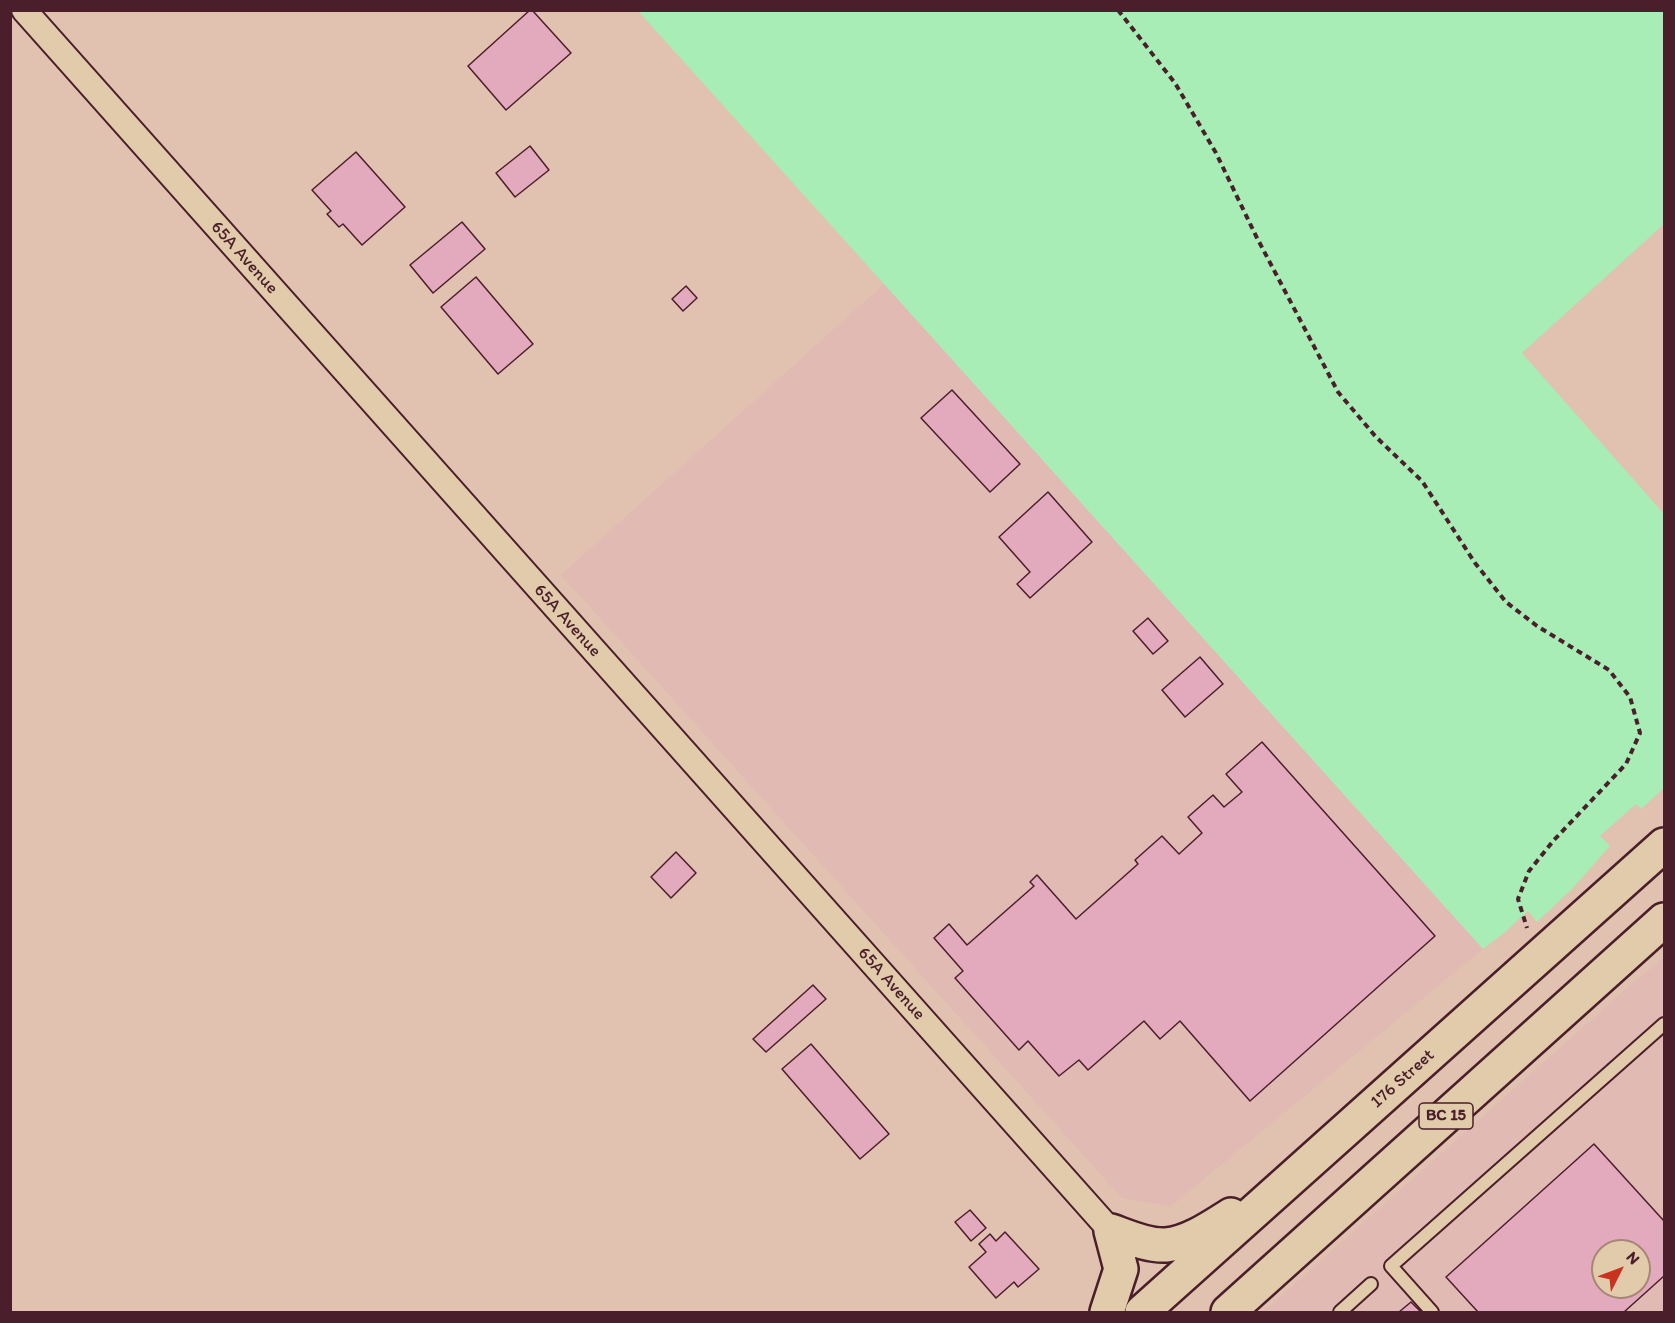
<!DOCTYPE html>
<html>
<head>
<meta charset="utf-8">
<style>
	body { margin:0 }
	#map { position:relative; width:1675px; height:1323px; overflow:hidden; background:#e1c1af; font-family:Itim,sans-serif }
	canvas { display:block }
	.frame { position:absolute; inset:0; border:12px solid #4a1f2b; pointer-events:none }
	.north { position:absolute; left:1591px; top:1239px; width:60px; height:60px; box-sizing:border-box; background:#e1cbaa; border:2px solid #a58677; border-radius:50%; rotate:48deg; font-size:16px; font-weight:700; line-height:24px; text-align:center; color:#4a1f2b }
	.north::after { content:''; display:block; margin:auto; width:21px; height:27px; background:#c8321e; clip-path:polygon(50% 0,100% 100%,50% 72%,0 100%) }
</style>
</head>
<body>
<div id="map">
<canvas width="1675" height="1323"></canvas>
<div class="frame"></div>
<div class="north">N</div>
</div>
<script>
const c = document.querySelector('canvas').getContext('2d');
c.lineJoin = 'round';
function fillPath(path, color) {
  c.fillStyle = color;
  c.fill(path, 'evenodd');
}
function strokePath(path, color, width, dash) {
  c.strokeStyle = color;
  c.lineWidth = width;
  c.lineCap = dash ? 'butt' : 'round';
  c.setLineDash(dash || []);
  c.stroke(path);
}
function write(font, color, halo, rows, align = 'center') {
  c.font = font + ' Itim,sans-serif';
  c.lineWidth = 5;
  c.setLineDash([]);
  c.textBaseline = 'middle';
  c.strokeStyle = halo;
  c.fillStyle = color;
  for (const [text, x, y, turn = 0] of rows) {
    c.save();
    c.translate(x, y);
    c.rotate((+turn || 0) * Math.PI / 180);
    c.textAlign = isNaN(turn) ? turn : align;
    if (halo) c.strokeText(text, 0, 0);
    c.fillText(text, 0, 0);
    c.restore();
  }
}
fillPath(new Path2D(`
	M885 283 1483 949 1170 1207 1122 1198 561 575Z
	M1664 958V1312H1263L1636 980ZM1603 1251H1639V1287H1603Z`), '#e1bab3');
fillPath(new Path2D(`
	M638 11H1664V224L1522 353 1664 514V788L1641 809 1636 804 1600 836 1610 846 1572 889 1537 922 1528 911 1504 933 1483 949Z`), '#a8ecb6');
const building = new Path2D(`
	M530 10H532L571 53 506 110 468 66Z
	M530 146 549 170 515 197 496 173Z
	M356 152 405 207 362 245 343 224 339 227 327 214 331 211 312 190Z
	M462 222 485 249 433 293 410 265Z
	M476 277 533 344 498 374 441 307Z
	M686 286 697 298 683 311 672 299Z
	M952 390 1020 464 990 492 921 418Z
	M1048 492 1092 542 1030 598 1017 584 1030 572 999 537Z
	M1148 618 1168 641 1153 654 1133 631Z
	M1200 657 1223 684 1185 717 1162 690Z
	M1262 742 1435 936 1250 1101 1180 1021 1160 1039 1144 1021 1088 1070 1079 1060 1059 1076 1028 1041 1019 1050 955 978 963 971 934 938 949 924 967 945 1034 886 1030 882 1037 875 1076 919 1138 864 1135 860 1162 836 1179 854 1202 833 1188 817 1213 795 1224 807 1242 792 1226 774Z
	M676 852 696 873 671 898 651 877Z
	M813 985 826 999 766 1052 753 1039Z
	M811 1044 889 1134 860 1159 782 1069Z
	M1594 1144 1664 1221V1276L1624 1312H1478L1446 1277ZM1603 1251H1639V1287H1603Z
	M970 1210 986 1228 971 1241 955 1222Z
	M1005 1232 1039 1269 1018 1287 1014 1282 996 1298 969 1267 986 1252 979 1244 990 1234 996 1241Z
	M1411 1302 1421 1312H1399Z`);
fillPath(building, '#e2aabc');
strokePath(building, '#4a1f2b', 1.5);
const lane = new Path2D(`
	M1340 1312 1371 1284
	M1432 1312 1391 1266 1664 1024`);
const street = new Path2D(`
	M24 10 1111 1231`);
const highway = new Path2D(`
	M1111 1231C1128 1237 1148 1246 1166 1245 1189 1243 1212 1227 1231 1215
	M1107 1312 1121 1269 1111 1231
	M1142 1312 1664 845
	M1228 1312 1664 920`);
strokePath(lane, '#4a1f2b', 16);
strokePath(street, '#4a1f2b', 28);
strokePath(highway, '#4a1f2b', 38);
strokePath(new Path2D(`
	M1118 10 1175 83 1216 153 1256 236 1338 392 1376 437 1422 481 1475 563 1506 602 1537 626 1609 670 1630 697 1640 733 1626 764 1554 840 1529 871 1518 899 1527 928`), '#4a1f2b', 4, [6, 4.5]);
strokePath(lane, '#e1cbaa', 12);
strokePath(street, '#e1cbaa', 24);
strokePath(highway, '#e1cbaa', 33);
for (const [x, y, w] of [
	[1446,1116,54]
]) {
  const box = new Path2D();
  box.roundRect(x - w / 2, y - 13, w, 26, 4.5);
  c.fillStyle = '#e1cbaa';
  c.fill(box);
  strokePath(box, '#4a1f2b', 1.5);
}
write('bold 16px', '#4a1f2b', null, [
	["BC 15",1446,1116]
]);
write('18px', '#4a1f2b', '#e1cbaa', [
	["65A Avenue",244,258,48],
	["65A Avenue",567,621,48],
	["65A Avenue",891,984,48],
	["176 Street",1403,1079,-42]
]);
</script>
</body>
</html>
